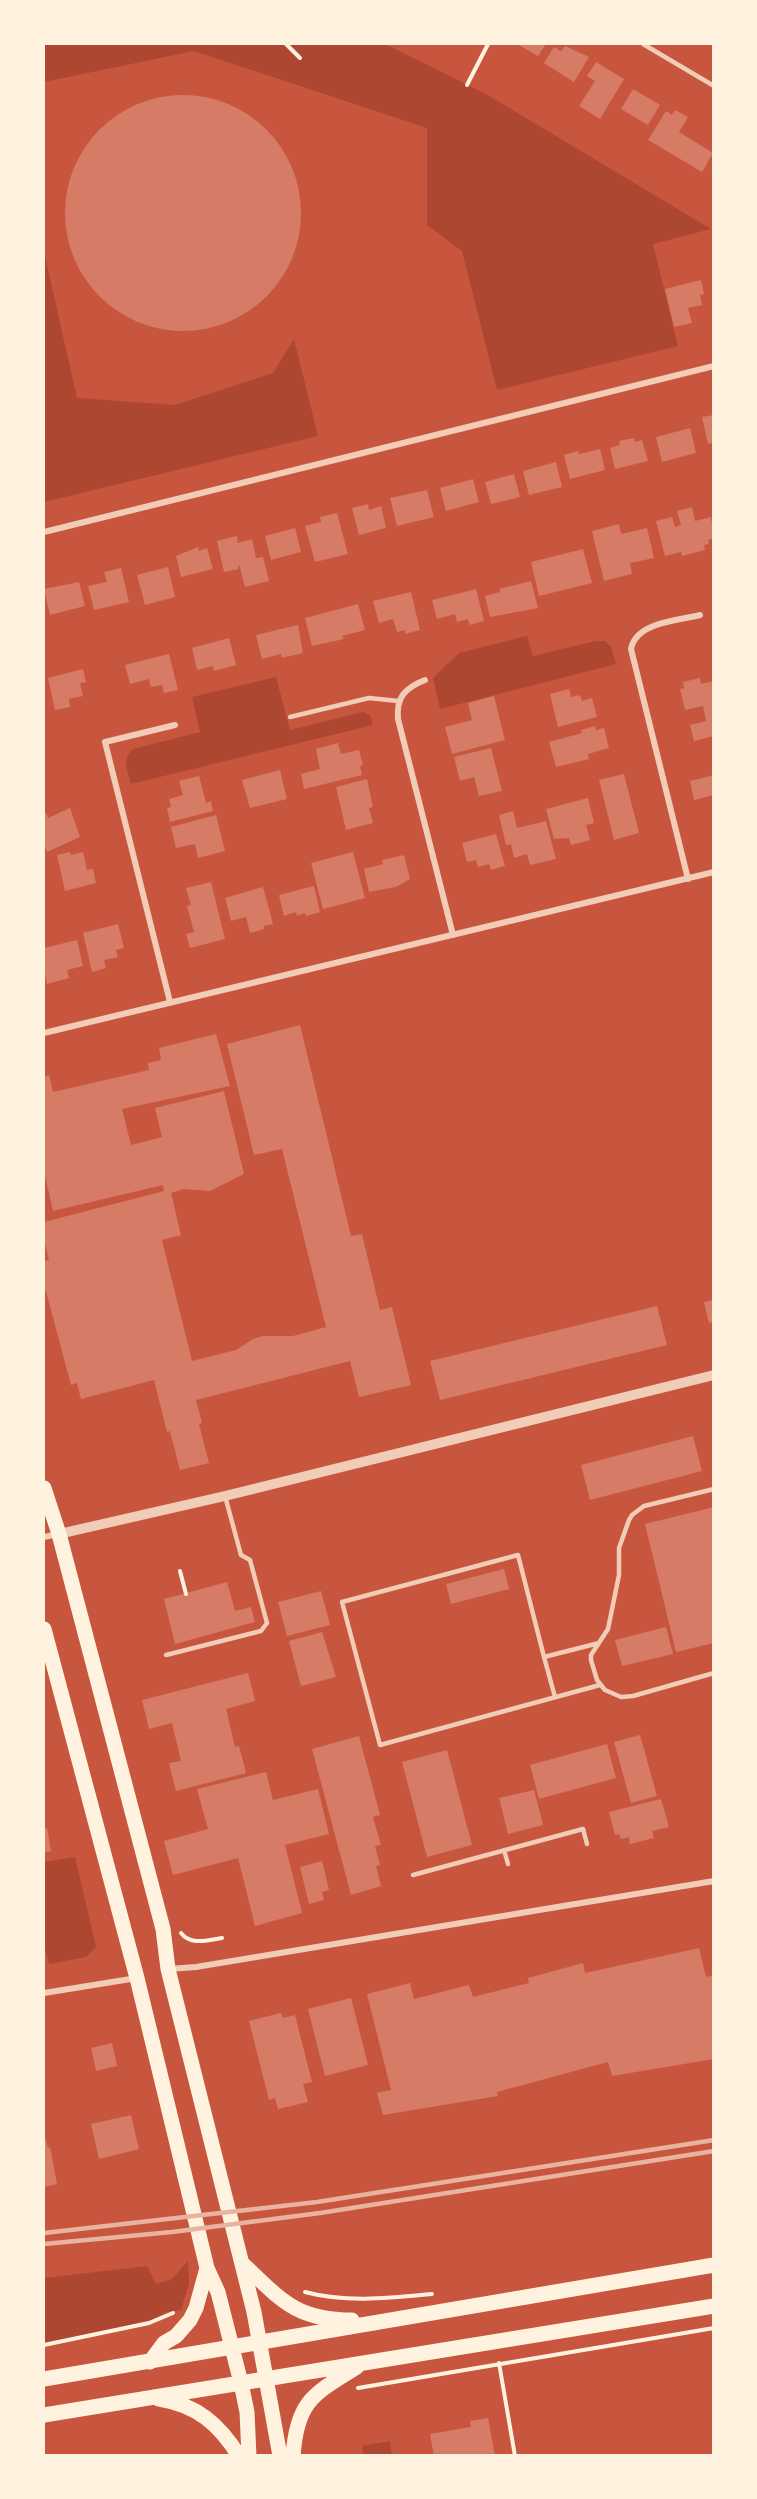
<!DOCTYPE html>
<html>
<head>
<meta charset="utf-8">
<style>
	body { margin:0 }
	#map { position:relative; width:757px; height:2499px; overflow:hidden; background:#c8553d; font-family:Mulish,sans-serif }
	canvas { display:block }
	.frame { position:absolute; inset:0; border:45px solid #fff3e0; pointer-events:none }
</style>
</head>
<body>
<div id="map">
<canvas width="757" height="2499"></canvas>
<div class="frame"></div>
</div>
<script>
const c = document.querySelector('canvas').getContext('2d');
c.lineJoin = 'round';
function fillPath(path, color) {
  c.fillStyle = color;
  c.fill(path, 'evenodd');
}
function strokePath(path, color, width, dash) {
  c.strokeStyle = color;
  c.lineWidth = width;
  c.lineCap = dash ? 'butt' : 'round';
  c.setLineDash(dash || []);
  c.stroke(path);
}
fillPath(new Path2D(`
	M44 44H385L486 94 711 229 653 244 678 346 497 390 462 251 427 225V128L194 51 44 82Z
	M44 252 77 398 175 405 273 373 294 339 318 436 44 502Z
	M527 636 533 656 596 641H605L611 647 616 664 440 709 433 678 459 653Z
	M276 677 290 730 363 712 370 715 373 725 131 784C128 771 121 759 133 749L200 732 192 697Z
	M75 1857 96 1947 86 1957 49 1964 44 1945V1862Z
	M188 2261 189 2284 181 2310 166 2312 145 2324 44 2344V2278L147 2266 156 2284 172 2279Z
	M390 2441 392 2455H364L362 2446Z`), '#ae4732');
fillPath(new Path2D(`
	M517 44H546L538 56Z
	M565 46 589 57 574 82 544 63 554 47 561 51Z
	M596 62 624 79 600 119 579 106 595 81 587 76Z
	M633 89 660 105 648 125 621 109Z
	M65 213a118 118 0 1 1 236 0a118 118 0 1 1-236 0Z
	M675 110 688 117 679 132 713 153 702 172 648 140 666 111 672 115Z
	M701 280 704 294 700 295 702 305 688 308 692 323 674 327 665 289Z
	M714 415V443L708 444 702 417Z
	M690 428 696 453 662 462 656 437Z
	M634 438 635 442 642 440 648 461 615 469 610 448 620 445 619 441Z
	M600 449 605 470 570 479 564 455 578 451 579 454Z
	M556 462 562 487 529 495 523 471Z
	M514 474 520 497 491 504 485 482Z
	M473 479 479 502 446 511 440 488Z
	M427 490 434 517 397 526 390 498Z
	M368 504 369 510 381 506 386 528 359 535 352 508Z
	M692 507 695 521 711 517 714 538 708 540 709 544 704 545 705 550 682 556 681 552 665 556 656 521 672 517 675 527 681 525 677 511Z
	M337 513 348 554 315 562 305 526 321 522 320 517Z
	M619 524 621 534 647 528 654 558 630 563 632 574 604 581 592 531Z
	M295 528 301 552 271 560 265 536Z
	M237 536 238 543 252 539 256 558 263 557 269 581 245 587 239 564 238 569 224 572 217 541Z
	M198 547 199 551 207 548 213 569 181 577 176 556Z
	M583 549 592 583 539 596 531 562Z
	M168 567 175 597 145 605 137 575Z
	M121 568 129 602 94 610 88 586 107 582 104 572Z
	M531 581 538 608 490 617 485 596 500 592 499 589Z
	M79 582 85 606 50 615 44 589Z
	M476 589 484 621 470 625 468 619 457 622 455 614 437 619 432 600Z
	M411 592 420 630 405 634V630L397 632 393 619 379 623 373 601Z
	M358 604 365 630 342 636 344 639 312 646 305 618Z
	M298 625 303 653 282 658 281 654 262 659 256 635Z
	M229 638 236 665 214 671 213 666 197 670 192 648Z
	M169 654 178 690 164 693 162 685 151 687 149 679 130 684 125 665Z
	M83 669 86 682 80 683 83 696 69 699 70 707 55 710 48 678Z
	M700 678 701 684 714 681V736L694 741 690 725 706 721 703 706 685 710 680 689 684 688 683 682Z
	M569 689 571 697 580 695 582 701 592 698 597 717 558 727 550 694Z
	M494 696 505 740 452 754 445 727 472 720 468 703Z
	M595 726 596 730 604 728 609 748 588 754 589 759 556 767 549 742 582 733 581 730Z
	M338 743 341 754 359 750 363 765 360 766 362 775 304 789 301 774 320 769 316 749Z
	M491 748 502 791 479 796 474 777 460 781 454 757Z
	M280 770 287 799 250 808 242 780Z
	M624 774 639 833 614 840 599 780Z
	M714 775V795L694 800 690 781Z
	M199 776 206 803 211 801 213 811 170 822 167 808 171 807 169 799 183 795 179 781Z
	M367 779 373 807 369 808 373 823 346 830 336 787Z
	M588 798 594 823 586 825 590 840 571 845 569 838 554 839 546 809Z
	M70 808 80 837 47 852 44 843V809L48 818Z
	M513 811 517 828 546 821 556 859 530 865 527 854 514 858 511 844 506 845 499 815Z
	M216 815 225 851 198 858 195 844 176 848 171 827Z
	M496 834 505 866 491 870 489 864 478 867 476 860 467 862 462 843Z
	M70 852 71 855 83 852 87 870 93 869 96 883 65 891 57 855Z
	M353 852 365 898 323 909 311 863Z
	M404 855 410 879 396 887 369 892 364 869 383 864 382 860Z
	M211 882 225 939 190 948 186 934 194 932 187 906 191 905 186 888Z
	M314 886 320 912 306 916 305 913 297 916 296 912 284 916 279 895Z
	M263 887 273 924 264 926V929L250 933 246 917 231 921 225 898Z
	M118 924 124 948 116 950 118 957 104 960 106 968 92 972 83 933Z
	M77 940 83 966 67 970 69 978 47 984 44 969V948Z
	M300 1025 351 1236 362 1234 380 1310 392 1307 411 1385 359 1397 350 1361 196 1400 202 1423 199 1424 209 1463 180 1470 170 1431 167 1432 154 1380 81 1399 77 1383 71 1385 44 1284V1261L49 1260 44 1240V1222L164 1191 163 1185 53 1211 44 1171V1077L49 1075 53 1092 149 1070 148 1063 161 1060 159 1048 216 1034 230 1086 122 1109 131 1145 162 1137 155 1108 224 1091 244 1174 210 1191 184 1189 171 1193 181 1235 162 1240 192 1361 236 1350 253 1339 263 1336H293L326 1327 282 1149 254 1155 227 1044Z
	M714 1300V1322L709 1323 704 1302Z
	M657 1306 667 1345 440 1400 430 1361Z
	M693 1436 702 1471 590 1500 581 1465Z
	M714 1507V1643L676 1652 645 1524Z
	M504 1569 509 1589 451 1604 446 1584Z
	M227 1582 235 1611 251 1607 255 1622 175 1644 164 1599Z
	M321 1591 330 1625 287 1636 278 1602Z
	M666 1627 673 1654 622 1666 615 1640Z
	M322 1632 336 1677 301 1686 289 1641Z
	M248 1673 255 1701 226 1709 235 1747 239 1746 246 1773 176 1791 169 1763 181 1761 172 1723 149 1729 142 1700Z
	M640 1735 657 1796 631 1803 614 1742Z
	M359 1736 380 1815 373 1817 381 1845 375 1846 380 1865 376 1866 381 1886 351 1895 312 1749Z
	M607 1744 616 1778 539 1799 530 1765Z
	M447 1750 472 1845 427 1857 402 1762Z
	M266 1772 273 1800 318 1789 329 1834 285 1845 302 1913 255 1926 238 1858 173 1875 164 1841 208 1829 197 1789Z
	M534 1790 543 1825 508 1834 499 1798Z
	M661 1799 669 1827 652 1831 654 1838 630 1844 629 1837 621 1839 619 1834 615 1835 609 1812Z
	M47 1828 51 1851 44 1853V1829Z
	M322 1861 329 1890 322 1892 324 1900 309 1904 300 1867Z
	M699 1948 706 1977 714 1975V2059L612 2076 608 2062 497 2092 498 2096 383 2115 377 2093 391 2090 367 1994 410 1983 414 1999 469 1985 473 1997 529 1983 528 1978 583 1963 585 1973Z
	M351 1998 368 2065 325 2076 308 2009Z
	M281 2013 283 2018 295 2015 312 2082 303 2084 308 2102 278 2109 275 2098 269 2100 249 2021Z
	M112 2043 117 2066 96 2071 91 2048Z
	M131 2115 139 2149 99 2159 91 2124Z
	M44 2134 48 2148 50 2147 57 2184 44 2187Z
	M488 2418 495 2456H434L430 2434 471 2427 470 2421Z`), '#d67c66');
strokePath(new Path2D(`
	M286 44 300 58
	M467 85 488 44
	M180 1571 186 1594
	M181 1933C191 1946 208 1940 222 1938
	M305 2292C346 2303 390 2298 432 2294
	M44 2345 149 2323 173 2313
	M499 2363 515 2456
	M358 2388 714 2328`), '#fff3e0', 4);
strokePath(new Path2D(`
	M643 44 714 86
	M290 717 369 698 398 701
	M714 1489 644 1506 632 1515 629 1520 619 1548V1575L608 1629 591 1655V1660L597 1680 605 1690 621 1697 633 1696 714 1673
	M599 1643 544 1657 518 1555 342 1602 380 1745 600 1685
	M166 1655 261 1631 267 1623 250 1560 241 1555 225 1496
	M544 1657 555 1697
	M504 1850 508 1864
	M413 1875 583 1829 587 1844`), '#f1ccb7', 4.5);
strokePath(new Path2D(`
	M44 532 714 366
	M425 680C405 688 396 697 398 719L453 935
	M688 879 631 649C636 622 677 621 700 615
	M170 1002 105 742 175 725
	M44 1033 714 872
	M44 1537 58 1534
	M169 1969 196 1967 714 1881
	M44 1993 137 1978`), '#f1ccb7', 6);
strokePath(new Path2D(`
	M59 1534 225 1496 714 1375`), '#f1ccb7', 10);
strokePath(new Path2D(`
	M44 1488 59 1534 163 1929 168 1969 254 2312 280 2456
	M44 1629 137 1978 207 2268 218 2292 241 2383 247 2412 249 2456
	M243 2264C281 2300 296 2320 352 2320
	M150 2362 164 2343 176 2336 190 2320 196 2308 207 2268
	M44 2379 714 2265
	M159 2399C197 2405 219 2424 239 2456
	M44 2415 714 2306
	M293 2456C297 2400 314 2394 357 2367`), '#fff3e0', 15);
strokePath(new Path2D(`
	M44 2233 317 2202 714 2140
	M44 2244 172 2232 320 2213 714 2151`), '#e9b49f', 4.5);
</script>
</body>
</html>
